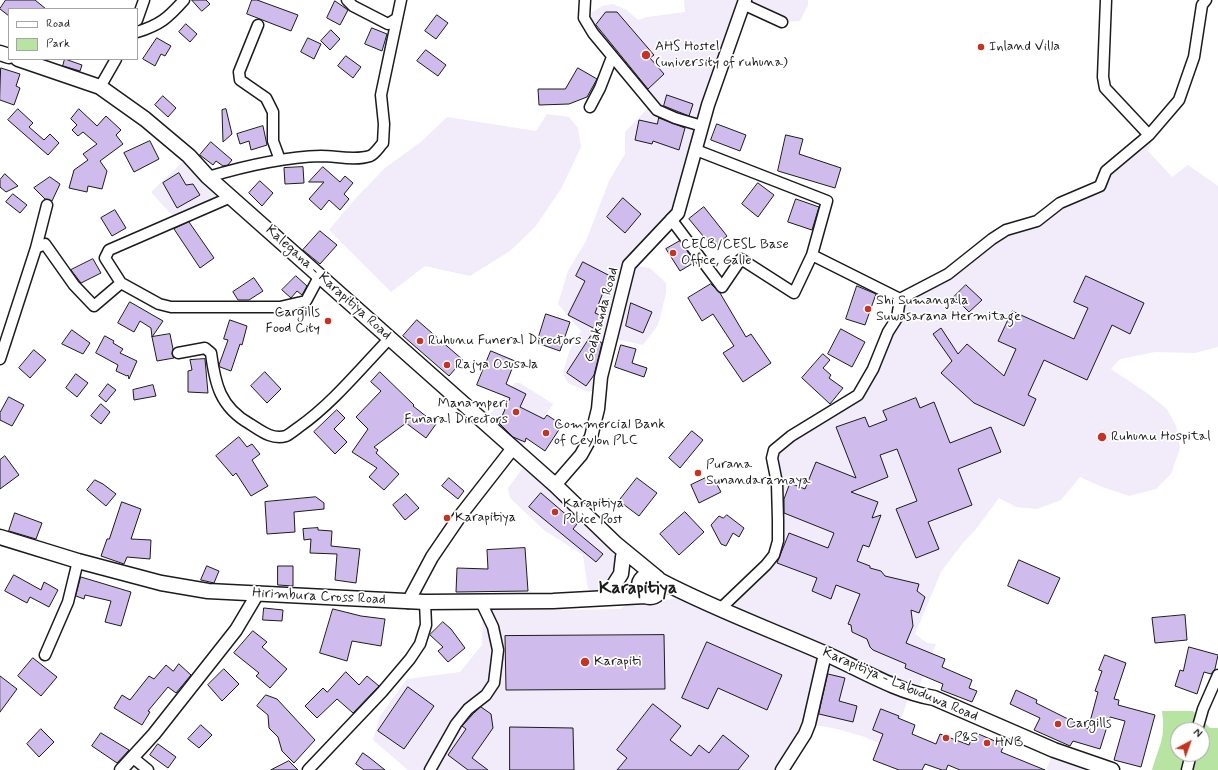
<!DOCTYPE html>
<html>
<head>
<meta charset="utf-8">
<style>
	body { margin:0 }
	#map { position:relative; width:1218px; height:770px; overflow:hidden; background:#fff; font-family:Mynerve,sans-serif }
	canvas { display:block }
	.legend { position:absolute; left:8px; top:8px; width:130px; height:52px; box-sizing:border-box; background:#fff; border:1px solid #a4a4a4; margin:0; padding:5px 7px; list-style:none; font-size:12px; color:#1c1c1c }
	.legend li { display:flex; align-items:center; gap:8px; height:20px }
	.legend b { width:20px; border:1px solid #a4a4a4 }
	.north { position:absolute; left:1170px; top:722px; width:40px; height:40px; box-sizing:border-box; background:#fff; border:1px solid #a4a4a4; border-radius:50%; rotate:41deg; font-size:11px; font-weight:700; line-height:16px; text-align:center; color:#1c1c1c }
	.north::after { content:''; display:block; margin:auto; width:14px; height:18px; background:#c8321e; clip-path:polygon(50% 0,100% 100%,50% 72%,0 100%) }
</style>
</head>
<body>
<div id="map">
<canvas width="1218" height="770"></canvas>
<ul class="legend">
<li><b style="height:5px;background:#fff"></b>Road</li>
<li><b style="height:11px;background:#b8e4a1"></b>Park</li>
</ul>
<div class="north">N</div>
</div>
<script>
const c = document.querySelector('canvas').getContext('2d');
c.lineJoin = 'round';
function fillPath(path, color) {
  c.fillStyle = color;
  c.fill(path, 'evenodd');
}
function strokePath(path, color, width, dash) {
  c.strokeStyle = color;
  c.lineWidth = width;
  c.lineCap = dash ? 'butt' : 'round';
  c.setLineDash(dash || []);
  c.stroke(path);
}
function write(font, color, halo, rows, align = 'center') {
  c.font = font + ' Mynerve,sans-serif';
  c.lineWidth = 3.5;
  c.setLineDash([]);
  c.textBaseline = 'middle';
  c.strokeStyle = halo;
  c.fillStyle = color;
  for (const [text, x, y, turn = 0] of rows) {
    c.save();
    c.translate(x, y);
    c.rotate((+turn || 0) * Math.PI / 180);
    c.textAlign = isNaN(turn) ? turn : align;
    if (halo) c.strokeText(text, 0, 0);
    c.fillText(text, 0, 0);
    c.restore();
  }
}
fillPath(new Path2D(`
	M684 0H808V5L800 21 782 22 745 5 678 213 630 265 650 268 666 283V293L658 325 643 345 611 338 601 388 588 392 568 383 563 373 569 352 581 331 558 304 568 271 586 241 609 181 625 154V132L652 104 584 18 602 6 613 4 627 10 638 20 647 17 685 12Z
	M547 114 569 117 578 128 581 147 561 189 535 227 510 251 470 276 425 266 391 292 329 230 354 200 385 168 422 141 447 117 536 131Z
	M1149 135 1151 144 1148 151 1172 177 1188 165 1218 186V347L1195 353 1155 352 1120 359 1111 369 1147 393 1167 409 1176 426 1180 448 1171 474 1156 489 1129 496 1100 486 1080 477 1061 500 1037 509 1016 507 999 498 976 529 962 544 941 572 915 634 927 643 936 644 916 695 910 693 891 748 862 736 837 729 810 724 782 770H408L373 740 380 716 407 679 460 672 482 645 483 607 580 610 620 609 639 597 664 600 691 597 721 609 774 555V450L858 395 900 299 975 252 1100 186 1106 171Z
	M189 156 231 197 181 220 169 212 151 192Z
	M515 383H520L553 404 518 453 484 421Z
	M528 461 616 544 615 565 609 577 597 592 588 589 583 555 544 530 510 498 508 488Z
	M1054 750 1112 770H1046Z`), '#f1ebfa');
fillPath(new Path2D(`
	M1162 711H1193L1210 728H1218V770H1152C1159 745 1166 739 1162 711ZM1178 730H1202V754H1178Z`), '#b8e4a1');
const building = new Path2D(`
	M6 0H35L46 9H9V16L0 9Z
	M192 0H206L210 4 202 11Z
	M252 0H257L298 15 291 31 247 14Z
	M335 1 348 10 340 25 327 18Z
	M606 12H617L654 55 650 58 664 74 648 89 596 25Z
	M437 15 448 23 436 39 425 31Z
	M186 24 197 34 190 42 179 32Z
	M372 28 387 34 382 51 365 44Z
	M331 30 340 39 330 50 321 41Z
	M157 38 171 46 165 56 161 54 155 66 143 59Z
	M308 38 321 44 314 59 301 52Z
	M426 50 446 65 438 76 417 61Z
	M346 56 361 67 353 78 338 66Z
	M65 59 82 65 80 71 63 66Z
	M1 68 20 74 16 86 20 88 14 105 0 100Z
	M578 68 597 79 587 97 569 104 539 105 538 89H565Z
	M667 95 693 104 689 116 664 106Z
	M163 96 176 108 168 117 155 105Z
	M18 109 33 123 29 127 44 140 50 134 59 143 48 155 8 120Z
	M79 109 97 126 106 116 121 130 116 135 123 144 100 161 107 171 102 189 88 186 87 192 69 188 74 170 88 160 83 154 97 144 83 132 78 136 72 130 77 125 71 119Z
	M226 109 232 134 223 142 222 110Z
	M659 118 685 128 679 150 653 141 652 144 635 140 639 120 657 124Z
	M717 124 746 135 740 151 711 140Z
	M263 126 267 145 251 150 249 141 240 144 237 134Z
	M786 135 803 139 799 154 841 168 835 188 778 171Z
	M150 141 159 159 134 172 124 153Z
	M211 142 232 160 228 165 223 166 216 161 213 165 200 155Z
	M303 167 304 183 285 184 284 168Z
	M323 167 340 182 345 176 353 183 344 194 349 199 340 210 329 200 321 210 309 199 324 182H309Z
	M179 173 186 185 193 184 200 195 177 208 163 183Z
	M5 174 18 186 6 192 0 187V180Z
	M50 177 60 184 52 201 45 199 34 188Z
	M260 181 273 193 262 206 249 193Z
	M758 183 774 195 758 217 742 204Z
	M13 194 27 205 20 213 6 202Z
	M623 198 641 214 625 233 607 217Z
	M796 199 819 207 812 230 788 222Z
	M704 207 727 236 713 248 689 219Z
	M115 210 126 228 112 236 101 218Z
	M189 222 214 258 200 268 174 229Z
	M320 231 337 245 320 264 303 250Z
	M680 241 695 262 680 271 666 249Z
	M93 259 101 273 81 283 71 270Z
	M583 262 614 278 607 292 604 290 595 313 604 317 597 330 568 315 585 281 576 276Z
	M296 276 307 286 302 295 297 291 291 298 282 290Z
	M1086 276 1144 303 1130 334 1112 325 1087 380 1044 360 1028 395 1036 399 1024 426 974 403 941 373 952 361 933 334 941 328 958 354 967 344 1004 376 1016 349 998 341 1012 311 1074 339 1088 308 1074 302Z
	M254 278 263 291 249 300H238L233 292Z
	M711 284 720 293 746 337 751 334 771 363 743 382 723 353 734 346 713 314 702 321 688 298Z
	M966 285 982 300 969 312 954 297Z
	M857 286 876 294 865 325 846 319Z
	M130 302 163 321 152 337 151 328 140 321 134 332 118 323Z
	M631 303 652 312 643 333 626 326Z
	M546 314 570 322 560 351 537 343Z
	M230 320 247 326 242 345 240 344 231 371 220 367 219 365 228 340 224 339Z
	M417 320 463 360 449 376 403 336Z
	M841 329 865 342 852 367 828 354Z
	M72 330 90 343 83 354 62 344Z
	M170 334 173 349 172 354 174 358 157 361 152 337Z
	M105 336 114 341 113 343 123 349 120 353 137 361 129 379 128 375 127 376 116 371 118 365 96 353Z
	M591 336 602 343 594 375 586 386 567 373Z
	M621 345 636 349 632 363 647 368 644 377 615 367Z
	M34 350 46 360 30 378 19 368Z
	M491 351 515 361 506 384 526 394 520 407 544 419 547 415 562 425 545 451 526 438 525 442 513 437 499 423 510 398 477 385Z
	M823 354 830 360 823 368 831 375 829 378 843 388 830 404 802 378Z
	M205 359 208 393 188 392V371L192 370 190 360Z
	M265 372 281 389 267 403 251 386Z
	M380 372 414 405 413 406 436 424 426 438 406 423 374 447 378 450 376 453 399 474 384 490 369 477 377 468 352 452 368 429 356 417 381 391 371 382Z
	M76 374 88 383 77 397 66 388Z
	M108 384 116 390 106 402 99 396Z
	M153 385 156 396 134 400 133 390Z
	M9 397 24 405 12 426 0 420V413Z
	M916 398 920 408 934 402 950 443 991 427 1001 452 958 469 972 505 928 522 939 549 916 558 896 509 917 501 897 449 880 455 888 477 851 492 878 502 872 518 881 515 869 547 863 545 857 561 870 566V568L881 571 885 576 919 584 917 591 925 597 919 613 911 610 913 626 906 643 945 659 942 667 972 680 969 688 977 691 972 702 941 690 943 684 905 668 906 664 873 650 870 647 867 639 852 632 851 625 848 624 860 594 836 585 831 599 812 591 817 578 777 563 789 533 828 548 834 533 784 513V499L790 483 805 489 816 462 856 478 836 427 865 417 869 427 887 420 883 411Z
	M101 404 110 412 101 424 91 416Z
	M337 410 345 418 334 429 347 442 335 454 314 432Z
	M692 431 703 440 680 468 669 458Z
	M239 437 247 447 252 444 260 454 252 460 268 486 251 496 236 473 233 476 216 456Z
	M5 456 19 475 0 489V460Z
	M712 475 721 492 699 503 691 485Z
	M449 478 464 491 458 499 442 486Z
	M637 478 657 493 639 516 619 501Z
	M95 480 103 484 116 494 106 506 87 490Z
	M541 493 577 524 573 529 603 554 596 562 529 507Z
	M406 494 419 508 405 520 393 505Z
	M316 497 324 503V509L294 512 295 532 267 534 265 502Z
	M122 502 141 509 131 539 151 540 150 559 127 557 124 564 101 556 107 539H109Z
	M685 512 704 532 679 555 660 534Z
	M15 513 42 523 36 539 9 531Z
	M727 515 744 528 739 537 733 533 726 546 721 544 711 525 719 516 723 518Z
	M318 528V530L332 531 331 546 360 549 356 583 335 580 337 554 310 553 311 539 304 540 303 529Z
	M525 548 528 591 456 592 457 568 488 569 487 550Z
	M1019 560 1060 578 1048 604 1008 586Z
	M207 566 219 571 214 583 201 580Z
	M278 566H293V586L278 585Z
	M14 575 41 590 44 582 58 590 49 607 30 597 27 603 5 591Z
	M81 577 131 592 121 626 105 622 111 601 85 595 84 599 76 596Z
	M264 608 283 610 282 621 263 620Z
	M333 609 361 616 385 619 381 646 352 641 347 661 320 653Z
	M1185 615 1187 640 1155 643 1152 618Z
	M443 622 451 629 465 648 448 662 438 651 443 647 430 635Z
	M253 631 267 642 262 647 287 669 270 688 256 676 259 673 234 653Z
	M664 635 665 689 506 690 505 636Z
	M707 642 782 675 767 710 718 688 708 709 682 698Z
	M1189 647 1218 655 1215 669 1211 674 1204 672 1197 694 1175 686 1180 670 1183 671Z
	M1105 655 1126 663 1114 699 1119 700 1118 705 1155 715 1141 767 1114 760 1125 721 1110 717 1100 749 1073 741 1070 746 1034 730 1040 718 1010 704 1016 690 1037 700 1036 703 1088 729 1098 692 1095 691 1102 671 1099 670Z
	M33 658 57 677 41 696 18 676Z
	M179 664 191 675 176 693 168 687 148 711 150 712 142 725 114 708 122 695 130 700 149 676 154 679 166 665 173 671Z
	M224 669 239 684 222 701 208 685Z
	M346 672 359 685 367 676 379 686 353 713 337 699 317 718 305 706 323 688 327 692Z
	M828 674 845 678 839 701 857 706 853 722 819 714Z
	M0 676 17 689 0 712Z
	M408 687 434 706 404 749 378 731Z
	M266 695 277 699 315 740 294 763 282 751 278 737 269 728 268 715 257 706Z
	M653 704 681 726 670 740 691 756 699 745 709 753 723 735 749 756 738 770H617L627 758 617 750Z
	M481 707 491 714 493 728 472 758 488 770H468L448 755 466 729 462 726 473 714Z
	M881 709 899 716 898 718 915 725 912 734 936 744 940 734 969 745 974 732 1004 745 1001 752 1045 770H960L948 765 946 770H942L925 764 922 770H899L873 760 883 734 873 730Z
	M201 725 212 735 199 748 188 739Z
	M510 727 573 728 574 770H510Z
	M41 729 54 742 39 757 27 744Z
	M101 733 129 750 117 763 92 746Z
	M158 744 176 757 168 768 150 755Z
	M363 753 370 758 385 770H364L356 764Z
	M289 761 298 770H271Z`);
fillPath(building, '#cfbced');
strokePath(building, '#1c1c1c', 1);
const minor = new Path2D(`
	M347 0 353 6 388 24 396 19
	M585 0 584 18 593 33 657 110 675 118 702 126
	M1106 0 1103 77 1105 88 1149 135
	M745 5 782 22
	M137 20 144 0
	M258 25 239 72 240 80 266 98 273 112V141L280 160
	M137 32C160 25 168 18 184 0
	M100 87 116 59
	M590 107 600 88 612 57
	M696 150 827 201 812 255 900 299
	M208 177C245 166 282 157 321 156 336 156 355 161 370 156 375 154 379 147 383 143L384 124 381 95 401 0
	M671 219 722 287 741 259 794 293 812 255
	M36 248 47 205
	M121 283 159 304 171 307H280L306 301 320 275
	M900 299 948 274 992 239 1006 230 1037 221 1060 203 1100 186 1106 171 1149 135 1179 100 1194 57 1202 5 1206 0
	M178 353 205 348 211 353C215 384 220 407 250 424 261 431 272 440 286 436 290 434 295 430 299 427 333 403 361 368 390 338
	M0 359 36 248 45 244 74 285 94 306 121 283 105 258 109 250 231 197
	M720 609 766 565 774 555 778 541V520L777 483 772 458 774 450 791 436 858 395 873 369 888 332 897 318 900 299
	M45 655 68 602 78 561
	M1197 730 1203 709 1218 675
	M132 757 148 770
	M308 770 382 692 410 659 420 644 426 625 425 602
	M430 770 456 724 468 709 486 695 494 683 498 650 493 627 481 602
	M1187 770 1191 754`);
const tertiary = new Path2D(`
	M555 485 581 455 591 437 598 409 601 377 629 265 678 213 708 105 745 0
	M408 602 432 557 460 516 513 448
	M121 770 154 734 236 630 258 593
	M782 770 805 734 809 724 825 654`);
const secondary = new Path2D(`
	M0 53 9 56
	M18 59 100 87 145 119 189 156 208 177 555 485 616 544 655 576
	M0 537 78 561 161 583 208 591 425 602 553 601 645 596
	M639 586a11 11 0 1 1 22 0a11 11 0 1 1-22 0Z
	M659 580C712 608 769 629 824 653 860 669 895 691 934 698L1054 750 1112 770
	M607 596 621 574 623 557`);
strokePath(minor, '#1c1c1c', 13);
strokePath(tertiary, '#1c1c1c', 15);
strokePath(secondary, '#1c1c1c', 17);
strokePath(minor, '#fff', 10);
strokePath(tertiary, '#fff', 12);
strokePath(secondary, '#fff', 14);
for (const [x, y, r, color] of [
	[981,47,4,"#c8321e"],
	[646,55,5,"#c8321e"],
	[673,253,4,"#c8321e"],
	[868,309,4,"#c8321e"],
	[328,321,4,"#c8321e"],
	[420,341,4,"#c8321e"],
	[447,365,4,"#c8321e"],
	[516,412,4,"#c8321e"],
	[546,433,4,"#c8321e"],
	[1102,437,5,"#c8321e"],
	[698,473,4,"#c8321e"],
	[555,512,4,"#c8321e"],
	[447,518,4,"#c8321e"],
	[585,662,5,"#c8321e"],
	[1058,724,4,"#c8321e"],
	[946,738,4,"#c8321e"],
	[987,743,4,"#c8321e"]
]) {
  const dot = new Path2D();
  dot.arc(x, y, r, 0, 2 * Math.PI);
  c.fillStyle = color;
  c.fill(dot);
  strokePath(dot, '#fff', 1.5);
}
write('14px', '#1c1c1c', '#fff', [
	["AHS Hostel",655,47],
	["(university of ruhuna)",655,63],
	["Inland Villa",989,47],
	["CECB/CESL Base",681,245],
	["Office, Galle",681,261],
	["Shi Sumangala",876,301],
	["Suwasarana Hermitage",876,317],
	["Cargills",320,313,"right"],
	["Food City",320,329,"right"],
	["Ruhunu Funeral Directors",428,341],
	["Rajya Osusala",455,365],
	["Manamperi",508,404,"right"],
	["Funaral Directors",508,420,"right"],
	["Commercial Bank",554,425],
	["of Ceylon PLC",554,441],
	["Ruhunu Hospital",1111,437],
	["Purana",706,465],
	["Sunandaramaya",706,481],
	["Karapitiya",563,504],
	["Police Post",563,520],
	["Karapitiya",455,518],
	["Karapiti",594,662],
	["Cargills",1066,724],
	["P&S",954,738],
	["HNB",995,743]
], 'left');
write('14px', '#1c1c1c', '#fff', [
	["Kalegana - Karapitiya Road",328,283,42],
	["Godakanda Road",602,315,-75],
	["Hirimbura Cross Road",319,597,3],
	["Karapitiya - Labuduwa Road",900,685,23]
]);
write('bold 18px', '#1c1c1c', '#fff', [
	["Karapitiya",638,589]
]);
</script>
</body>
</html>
